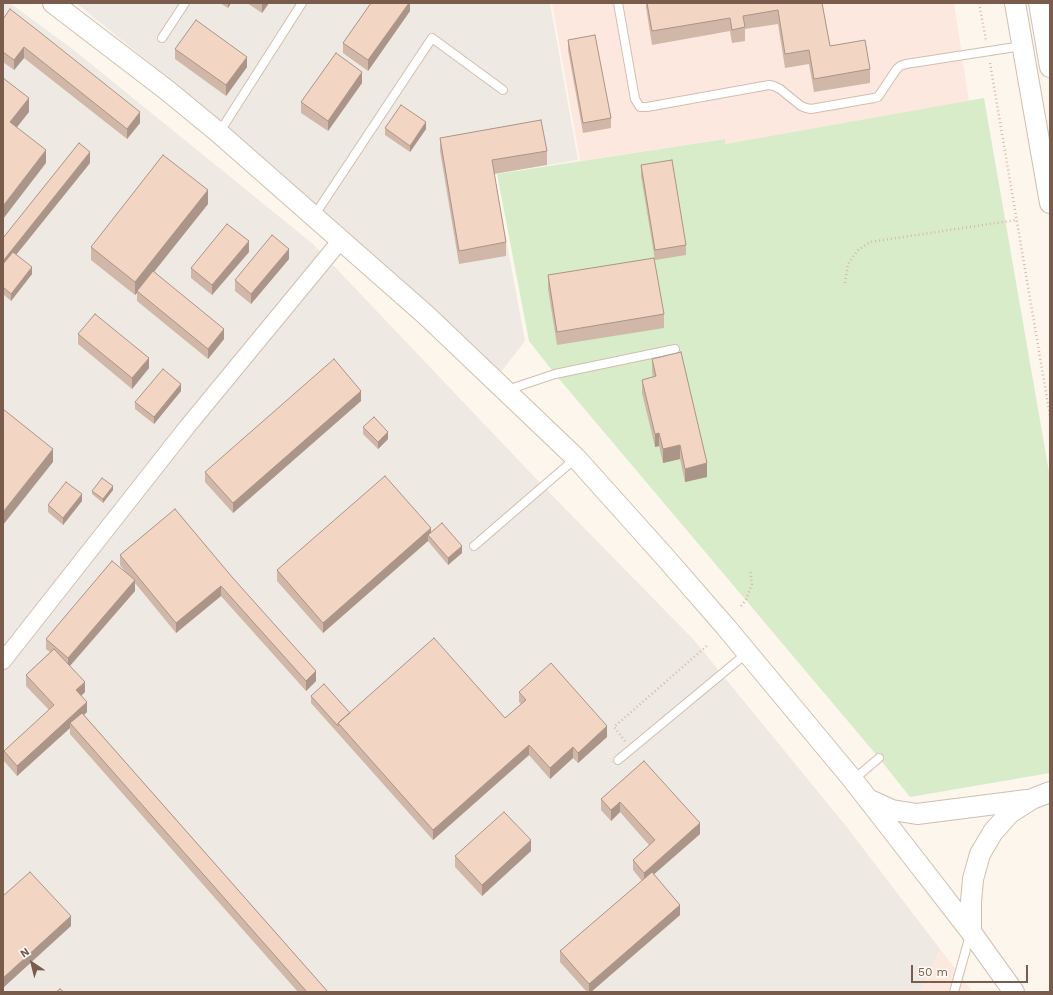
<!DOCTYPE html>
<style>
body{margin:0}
#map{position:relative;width:1053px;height:995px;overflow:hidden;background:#fdf6ec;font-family:"Work Sans",sans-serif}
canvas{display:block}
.frame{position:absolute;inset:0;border:4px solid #7a5c4d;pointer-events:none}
.north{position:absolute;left:12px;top:943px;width:40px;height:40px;-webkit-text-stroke:3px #fffaf3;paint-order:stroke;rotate:325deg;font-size:11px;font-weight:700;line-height:16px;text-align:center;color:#7a5c4d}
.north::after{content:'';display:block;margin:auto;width:14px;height:18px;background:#7a5c4d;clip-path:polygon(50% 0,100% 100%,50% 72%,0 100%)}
.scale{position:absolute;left:911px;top:965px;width:117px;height:18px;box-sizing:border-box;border:2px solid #7a5c4d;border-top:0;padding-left:5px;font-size:12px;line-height:14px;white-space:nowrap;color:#7a5c4d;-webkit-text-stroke:3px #fffaf3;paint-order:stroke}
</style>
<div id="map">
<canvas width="1053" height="995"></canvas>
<div class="frame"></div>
<div class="north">N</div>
<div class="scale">50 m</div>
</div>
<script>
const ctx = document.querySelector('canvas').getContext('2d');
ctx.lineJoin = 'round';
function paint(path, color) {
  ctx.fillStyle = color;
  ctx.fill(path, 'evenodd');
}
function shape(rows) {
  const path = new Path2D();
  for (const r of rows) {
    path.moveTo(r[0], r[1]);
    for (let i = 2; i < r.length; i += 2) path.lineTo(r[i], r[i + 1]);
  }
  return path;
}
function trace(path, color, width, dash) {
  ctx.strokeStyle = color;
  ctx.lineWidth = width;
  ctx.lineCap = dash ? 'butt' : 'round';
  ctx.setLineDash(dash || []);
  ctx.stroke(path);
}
paint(shape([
 [552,3,954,3,969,101,725,144,724,139,580,161],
 [940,949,973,992,920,992]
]), '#fde8e0');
paint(shape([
 [3,3,10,3,75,51,313,244,543,486,693,639,846,826,940,949,920,992,3,992],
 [76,3,550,3,578,160,494,174,525,341,501,372,199,103]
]), '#efe9e4');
paint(shape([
 [984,98,1050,478,1050,773,910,797,879,758,555,374,529,341,497,174,725,139,725,144]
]), '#d8ecc9');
const service = shape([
 [618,3,635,99,640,107,647,107,769,85,774,86,780,89,801,106,806,108,811,109,874,98,878,97,896,70,900,66,906,64,1022,46],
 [162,38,185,3],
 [219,133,302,3],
 [314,216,432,38,503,90],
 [507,390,555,374,675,349],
 [474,546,576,458],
 [618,760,747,653],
 [853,780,879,758],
 [954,992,970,935]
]);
const minor = shape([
 [3,661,187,427,341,240]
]);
const tertiary = shape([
 [53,3,168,91,219,133,427,316,576,458,664,556,725,626,853,780,923,870,971,932,1014,992],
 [1015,3,1050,203],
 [1039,3,1050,67],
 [870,800,892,810,917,814,1027,800],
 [971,932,971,902,973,879,980,854,993,832,1010,813,1032,799,1050,792]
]);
trace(service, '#d1beb0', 10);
trace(minor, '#d1beb0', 18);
trace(tertiary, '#d1beb0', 22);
trace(shape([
 [979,3,986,40],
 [990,63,1050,416],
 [845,283,848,264,857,251,870,242,1016,220],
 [741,606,746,600,752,584,750,570],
 [625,741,614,727,709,644]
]), '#d9b8a5', 2.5, [1, 3]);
trace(service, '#fff', 8);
trace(minor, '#fff', 16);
trace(tertiary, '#fff', 20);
paint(shape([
 [220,3,231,3,228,8],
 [247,3,269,3,262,13],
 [410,3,410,11,368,71,343,53,343,43],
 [646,3,822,3,830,46,870,69,870,83,814,92,809,64,785,68,778,24,745,29,745,41,732,43,730,31,652,45,646,7],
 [3,19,140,123,127,139,24,58,14,70,3,62],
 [568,40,611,118,611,128,583,133,568,50],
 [175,49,247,67,226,96,175,59],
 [362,83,328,131,301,113,301,102],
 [385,128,426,129,410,152,385,135],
 [440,138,547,151,547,165,494,174,506,242,506,256,459,264,440,151],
 [90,163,16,255,32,274,11,301,3,294,3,238],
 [641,165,686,245,686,255,655,260,641,176],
 [208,204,154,271,224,339,208,359,137,301,137,293,135,295,91,260,91,247],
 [249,252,212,295,191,278,191,268],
 [289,259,251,304,235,291,235,280],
 [548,275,664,314,664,328,557,345,548,289],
 [78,334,149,368,132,389,78,344],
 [652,359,707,477,685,482,680,459,663,463,659,446,655,447,642,393,642,380,653,377,652,372],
 [181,391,154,424,135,409,135,402],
 [361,401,233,513,205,482,205,472],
 [363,427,388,439,378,449,363,434],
 [113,490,103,503,92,494,92,491],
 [82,501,63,525,48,512,48,505],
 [175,509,316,681,306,691,221,596,176,633,135,583,135,591,70,666,85,692,81,696,87,712,84,715,328,992,298,992,70,734,70,728,17,776,4,761,4,751,49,710,26,686,26,675,50,652,46,649,46,639,126,573,120,565,120,555],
 [431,532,462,553,448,565,428,541,323,633,277,581,277,570],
 [519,692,607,737,578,763,573,758,550,779,529,755,433,840,311,703,311,696,350,713,505,718,521,704,519,702],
 [644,761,700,834,654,874,680,915,591,992,587,992,560,962,560,951,642,881,633,870,633,860,649,845,620,812,611,821,601,810,601,799],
 [531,851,482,896,455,867,455,856]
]), '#d1b7a8');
paint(shape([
 [228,3,231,3,228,8],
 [262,3,269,3,262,13],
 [409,3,410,3,410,11,368,71,368,60],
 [24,47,24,58,14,70,14,60],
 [247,57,247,67,226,96,226,85],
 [362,72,362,83,328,131,328,121],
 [29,98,29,112,10,136,10,122],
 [140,112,140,123,127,139,127,129],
 [426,122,426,129,410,152,410,146],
 [46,150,46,163,3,219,3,206],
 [90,152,90,163,3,271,3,261],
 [208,190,208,204,138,292,137,291,137,293,135,295,135,282],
 [249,241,249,252,212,295,212,285],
 [289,249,289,259,251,304,251,294],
 [32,267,32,274,11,301,11,294],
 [224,329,224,339,208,359,208,349],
 [149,358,149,368,132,389,132,378],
 [181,384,181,391,154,424,154,417],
 [361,391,361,401,233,513,233,503],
 [388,432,388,439,378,449,378,442],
 [659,433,659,446,655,447,655,434],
 [680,445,680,459,663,463,663,449],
 [53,449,53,462,3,525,3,512],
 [707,463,707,477,685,482,685,469],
 [113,486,113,490,103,503,103,499],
 [82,494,82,501,63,525,63,518],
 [431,528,431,538,428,535,428,541,323,633,323,623],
 [462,546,462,553,448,565,448,558],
 [135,580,135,591,68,668,68,658],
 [221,586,221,596,176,633,176,623],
 [316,671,316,681,306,691,306,681],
 [85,682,85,692,76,701,76,690],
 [87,702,87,712,72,726,70,723,70,728,17,776,17,766],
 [607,726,607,737,578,763,578,753],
 [529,745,529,755,433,840,433,830],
 [573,747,573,758,550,779,550,768],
 [620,802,620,812,611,821,611,810],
 [700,823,700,834,644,883,644,873],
 [531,840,531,851,482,896,482,885],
 [680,905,680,915,591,992,589,992,589,984],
 [71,916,71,926,3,988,3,978]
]), '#aa9588');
const building = shape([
 [371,3,409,3,368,60,343,43,371,3],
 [647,3,822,3,830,46,865,40,870,69,814,79,809,50,785,54,778,10,743,16,745,27,732,30,730,18,652,31,647,3],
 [10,9,37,30,140,112,127,129,24,47,14,60,3,52,3,19,10,9],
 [196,20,247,57,226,85,175,49,196,20],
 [595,35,611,118,583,123,568,40,595,35],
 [336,53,362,72,328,121,301,102,336,53],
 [3,78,29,98,10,122,46,150,3,206,3,78],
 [401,105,426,122,410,146,385,128,401,105],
 [541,120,547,151,492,160,506,242,459,251,440,138,541,120],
 [79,143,90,152,3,261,3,238,79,143],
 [163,155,208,190,135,282,91,247,163,155],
 [672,160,686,245,655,250,641,165,672,160],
 [227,224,249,241,212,285,191,268,227,224],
 [272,235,289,249,251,294,235,280,272,235],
 [13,252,32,267,11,294,3,287,3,264,13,252],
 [654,258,664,314,557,332,548,275,654,258],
 [153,271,224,329,208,349,137,291,153,271],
 [95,314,149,358,132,378,78,334,95,314],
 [681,352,707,463,685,469,680,445,663,449,659,433,655,434,642,380,656,376,652,359,681,352],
 [334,359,361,391,233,503,205,472,334,359],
 [163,369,181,384,154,417,135,402,163,369],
 [3,409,53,449,3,512,3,409],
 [374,417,388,432,378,442,363,427,374,417],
 [385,476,431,528,323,623,277,570,385,476],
 [102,478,113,486,103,499,92,491,102,478],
 [66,482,82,494,63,518,48,505,66,482],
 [175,509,232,577,316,671,306,681,221,586,176,623,120,555,175,509],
 [442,523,462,546,448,558,428,535,442,523],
 [112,561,135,580,68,658,46,639,112,561],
 [434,638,505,718,526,700,519,692,551,663,607,726,578,753,573,747,550,768,529,745,433,830,338,723,434,638],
 [54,649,85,682,76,690,87,702,17,766,4,751,54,705,26,675,54,649],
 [324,684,350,713,338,723,338,726,311,696,324,684],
 [82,713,328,992,307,992,70,723,82,713],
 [644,761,700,823,644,873,633,860,655,840,620,802,611,810,601,799,644,761],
 [504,812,531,840,482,885,455,856,504,812],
 [30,872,71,916,3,978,3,896,30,872],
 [652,872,680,905,589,984,560,951,652,872],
 [60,989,64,992,56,992,60,989]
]);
paint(building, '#f3d5c3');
trace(building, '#aa9588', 1);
</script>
